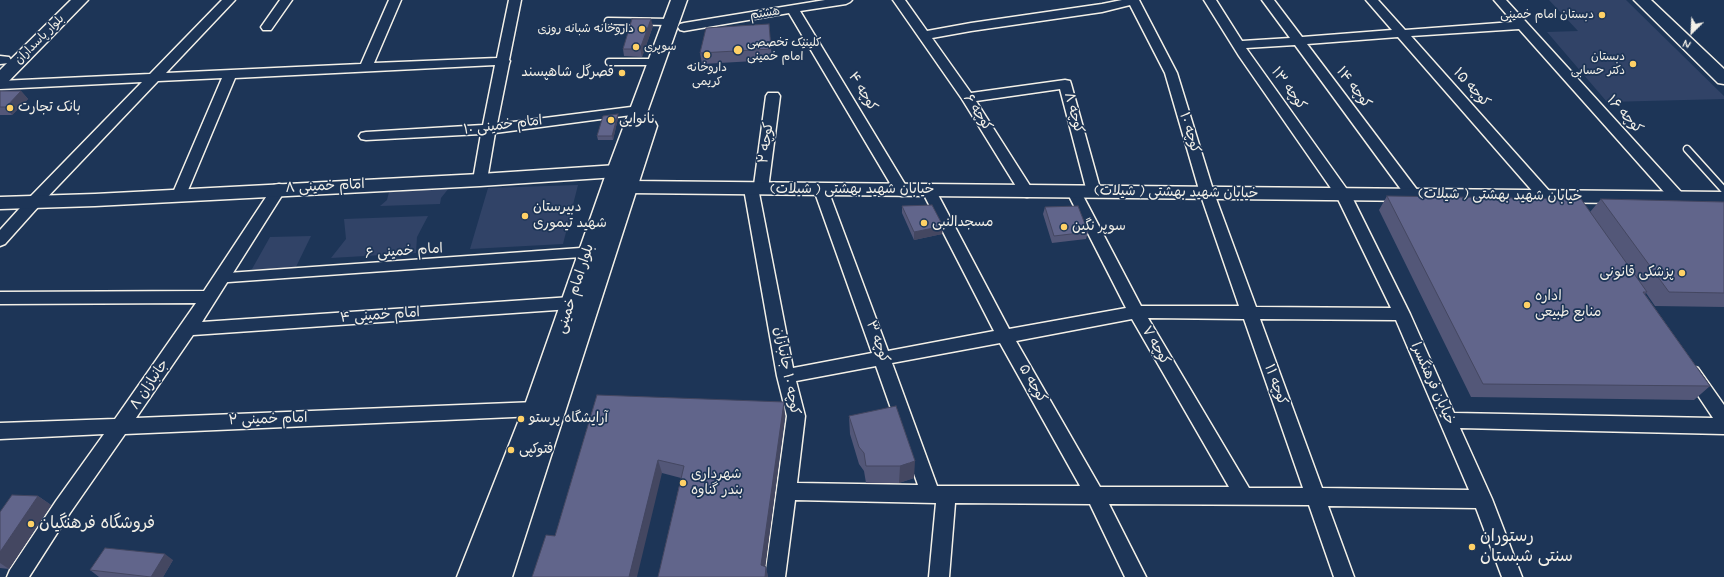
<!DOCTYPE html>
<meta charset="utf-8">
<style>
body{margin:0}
#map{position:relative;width:1724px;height:577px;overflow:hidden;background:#1d3557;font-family:Mynerve,sans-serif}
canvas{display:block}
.north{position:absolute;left:1672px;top:12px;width:40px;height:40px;-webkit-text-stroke:3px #1d3557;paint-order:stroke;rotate:204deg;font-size:11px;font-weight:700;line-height:16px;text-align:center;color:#f4f1e8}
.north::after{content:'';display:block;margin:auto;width:14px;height:18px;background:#f4f1e8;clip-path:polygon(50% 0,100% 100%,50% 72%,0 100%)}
</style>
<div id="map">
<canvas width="1724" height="577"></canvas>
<div class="north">N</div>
</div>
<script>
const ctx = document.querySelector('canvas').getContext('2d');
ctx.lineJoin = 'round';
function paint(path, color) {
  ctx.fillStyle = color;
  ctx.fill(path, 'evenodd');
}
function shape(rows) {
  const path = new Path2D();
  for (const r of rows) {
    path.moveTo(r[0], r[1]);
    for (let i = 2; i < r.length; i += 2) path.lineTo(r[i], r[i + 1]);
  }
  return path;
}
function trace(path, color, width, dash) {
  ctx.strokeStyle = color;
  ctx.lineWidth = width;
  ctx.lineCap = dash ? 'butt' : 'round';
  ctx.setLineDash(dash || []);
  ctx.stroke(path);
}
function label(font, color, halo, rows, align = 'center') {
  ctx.font = font + ' Mynerve,"Playpen Sans Arabic",sans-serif';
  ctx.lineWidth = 3.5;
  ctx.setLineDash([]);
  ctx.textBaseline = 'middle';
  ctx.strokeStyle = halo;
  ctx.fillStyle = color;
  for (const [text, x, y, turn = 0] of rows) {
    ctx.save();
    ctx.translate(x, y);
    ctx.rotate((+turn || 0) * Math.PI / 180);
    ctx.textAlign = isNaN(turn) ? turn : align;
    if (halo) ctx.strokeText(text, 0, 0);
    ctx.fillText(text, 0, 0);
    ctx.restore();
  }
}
paint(shape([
 [1549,0,1626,0,1724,96,1724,99,1607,102,1547,32,1578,31],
 [578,185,563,244,470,249,488,188],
 [449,188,441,198,440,204,380,206,387,200,389,192],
 [428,216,417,237,416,253,331,258,346,239,344,219],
 [311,236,295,269,252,269,270,237]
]), '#314367');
const serviceFar1 = shape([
 [608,21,672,22],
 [609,62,656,62],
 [1687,149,1724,190]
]);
const service = shape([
 [221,278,588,252]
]);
const minor = shape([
 [222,0,235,0,166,73,361,64,389,0,401,0,374,63,497,58,509,0,521,0,509,60,510,61,509,64,497,124,639,106,644,107,646,110,644,113,639,114,495,133,487,180,485,183,480,185,475,183,473,180,481,134,366,140,361,139,359,136,361,133,366,132,483,125,495,65,235,78,186,195,184,199,179,200,174,199,172,195,222,78,158,81,39,206,5,244,0,246,0,230,29,198,142,82,0,89,0,81,150,74,222,0],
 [280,0,292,0,271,30,263,30,261,27,280,0],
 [825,0,852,0,850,2,846,4,800,11,909,191,907,195,902,196,897,195,789,13,684,31,680,30,678,27,680,24,684,23,825,0],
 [893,0,905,0,927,31,971,23,1102,4,1122,0,1139,0,1177,73,1214,193,1256,307,1391,308,1337,197,1239,56,1204,0,1216,0,1242,41,1290,38,1262,0,1274,0,1302,37,1392,30,1366,0,1378,0,1405,30,1513,22,1494,0,1506,0,1682,193,1684,197,1682,201,1677,202,1672,201,1519,29,1411,36,1551,193,1553,197,1551,201,1546,202,1541,201,1398,37,1307,44,1418,191,1420,195,1418,199,1413,200,1408,199,1295,45,1246,48,1351,195,1410,314,1454,413,1713,418,1683,373,1686,368,1692,366,1698,368,1724,405,1724,434,1460,428,1492,499,1522,577,1502,577,1476,508,1328,506,1354,577,1334,577,1309,505,1109,504,1146,577,1125,577,1090,504,955,503,949,577,929,577,936,503,795,500,785,577,765,577,787,416,777,376,744,189,746,185,754,185,766,96,768,93,778,93,780,96,768,189,766,193,759,193,793,368,872,353,814,190,816,186,821,185,826,186,828,190,888,351,994,331,922,191,924,187,929,186,934,187,936,191,1009,329,1126,308,1067,192,1069,188,1074,187,1079,188,1081,192,1141,306,1239,306,1200,193,1165,73,1130,5,1102,12,971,31,932,38,971,93,1065,80,1070,81,1071,84,1101,192,1099,196,1094,197,1089,196,1087,192,1060,89,976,101,1034,192,1032,196,1027,197,1022,196,962,99,893,0],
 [1148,318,1244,319,1303,488,1249,488,1148,318],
 [1132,319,1229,487,1100,487,1016,341,1132,319],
 [1260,319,1396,320,1469,490,1322,488,1260,319],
 [1000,343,1080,486,937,486,892,363,1000,343],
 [876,366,918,485,797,483,805,416,796,381,876,366],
 [0,56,9,57,11,60,9,63,0,64,0,56],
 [279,184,284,185,286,189,202,322,571,297,577,299,579,303,577,307,571,309,193,335,136,418,536,402,542,404,545,409,542,414,536,416,125,434,70,513,29,577,7,577,10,570,56,501,104,434,0,439,0,423,115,419,196,303,0,304,0,292,204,291,274,185,279,184]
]);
const tertiary = shape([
 [617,165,623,167,626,171,623,175,617,177,480,186,95,206,0,209,0,197,95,194,480,174,617,165],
 [629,181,1724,192,1724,204,629,193,623,191,620,187,623,183,629,181]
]);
const secondary = shape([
 [71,0,88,0,6,84,0,85,0,70,71,0],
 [671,0,687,0,644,121,648,120,655,122,657,126,512,577,457,577,526,402,607,171,671,0],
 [1634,0,1651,0,1724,69,1724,84,1718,83,1634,0]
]);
trace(serviceFar1, '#f4f1e8', 9);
trace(service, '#f4f1e8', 12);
trace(minor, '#f4f1e8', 3);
trace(tertiary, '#f4f1e8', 3);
trace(secondary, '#f4f1e8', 3);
trace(serviceFar1, '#1d3557', 6);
trace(service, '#1d3557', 9);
paint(minor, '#1d3557');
paint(tertiary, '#1d3557');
paint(secondary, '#1d3557');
paint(shape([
 [769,24,772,60,702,64,700,53],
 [653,26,642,57,624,56,623,49],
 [0,91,21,91,28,99,12,115,0,115],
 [618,114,618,118,613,140,598,140,597,136],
 [1387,196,1590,212,1601,199,1724,202,1724,307,1655,306,1646,293,1645,294,1710,386,1694,400,1471,397,1379,210],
 [902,206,943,226,942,234,914,240,902,213],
 [1045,207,1088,232,1086,239,1052,243,1043,214],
 [597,395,785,416,765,566,766,567,768,577,658,577,681,478,662,473,555,536],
 [849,416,914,478,899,483,866,483,864,471,859,464,850,434],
 [38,496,51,505,9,569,0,568,0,512],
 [173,560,163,577,99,577,90,570]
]), '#535778');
paint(shape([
 [651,19,653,26,642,57,640,49],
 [21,91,28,99,12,115,6,107],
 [618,114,618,118,613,140,612,136],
 [943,226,942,234,914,240,914,232],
 [784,402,785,416,764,577,761,565],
 [658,460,662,473,637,577,629,577],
 [915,461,914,478,899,483,900,466],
 [38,496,51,505,9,569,0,563,0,552],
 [165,554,173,560,163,577,151,577],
 [766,567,768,577,765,577]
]), '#444761');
const building = shape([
 [632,19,651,19,640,49,623,49,632,19],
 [769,24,771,49,700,53,706,28,769,24],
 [0,91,21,91,6,107,0,107,0,91],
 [618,114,612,136,597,136,603,116,618,114],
 [1387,196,1581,199,1647,292,1643,292,1710,386,1483,384,1387,196],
 [1601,199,1724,202,1724,293,1669,292,1601,199],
 [932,205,943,226,914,232,902,206,932,205],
 [1078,206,1088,232,1054,236,1045,207,1078,206],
 [597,395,784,402,761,565,766,567,765,577,658,577,684,466,658,460,629,577,532,577,546,535,555,536,597,395],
 [896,406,915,461,900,466,866,466,864,453,859,447,849,416,896,406],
 [12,495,38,496,0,552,0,512,12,495],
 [105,548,165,554,151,577,90,570,105,548]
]);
paint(building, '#61658b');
trace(building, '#444761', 1);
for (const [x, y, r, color] of [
 [1602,15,4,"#ffd166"],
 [642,29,4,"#ffd166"],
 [636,47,4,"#ffd166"],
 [738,50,5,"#ffd166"],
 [707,55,4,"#ffd166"],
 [1633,64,4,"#ffd166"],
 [622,73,4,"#ffd166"],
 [10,108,4,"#ffd166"],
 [611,120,4,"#ffd166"],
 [525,216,4,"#ffd166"],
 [924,223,4,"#ffd166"],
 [1064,227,4,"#ffd166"],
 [1682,273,4,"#ffd166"],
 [1527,305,4,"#ffd166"],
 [521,419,4,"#ffd166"],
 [511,450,4,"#ffd166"],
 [683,483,4,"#ffd166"],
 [31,524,4,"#ffd166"],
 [1472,547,4,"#ffd166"]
]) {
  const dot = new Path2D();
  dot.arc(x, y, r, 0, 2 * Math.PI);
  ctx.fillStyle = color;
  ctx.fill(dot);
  trace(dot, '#1d3557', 1.5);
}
label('12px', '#f4f1e8', '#1d3557', [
 ["هشتم",765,14,-9],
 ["بلوار پاسداران",40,40,-45]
]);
label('12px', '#f4f1e8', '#1d3557', [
 ["دبستان امام خمینی",1594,15],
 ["داروخانه شبانه روزی",634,29],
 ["کلینیک تخصصی",747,43,"left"],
 ["امام خمینی",747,57,"left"],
 ["سوپری",644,47,"left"],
 ["دبستان",1625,57],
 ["دکتر حسابی",1625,71],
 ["داروخانه",707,68,"center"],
 ["کریمی",707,82,"center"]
], 'right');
label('14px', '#f4f1e8', '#1d3557', [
 ["قصرگل شاهپسند",614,73,"right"],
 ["بانک تجارت",18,108],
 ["نانوایی",619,120],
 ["دبیرستان",533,208],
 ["شهید تیموری",533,224],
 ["مسجدالنبی",932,223],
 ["سوپر نگین",1072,227],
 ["پزشکی قانونی",1674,273,"right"],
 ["اداره",1535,297],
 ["منابع طبیعی",1535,313],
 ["آرایشگاه پرستو",529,419],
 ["فتوکپی",519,450],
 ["شهرداری",691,475],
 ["بندر گناوه",691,491]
], 'left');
label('14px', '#f4f1e8', '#1d3557', [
 ["کوچه ۱۴",1353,88,53],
 ["کوچه ۱۵",1471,88,48],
 ["کوچه ۱۳",1288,89,54],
 ["کوچه ۴",862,92,59],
 ["کوچه ۶",977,113,57],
 ["کوچه ۸",1073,113,75],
 ["کوچه ۱۶",1624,115,48],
 ["امام خمینی ۱۰",503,126,-7],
 ["کوچه ۱۰",1189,133,73],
 ["کوچه ۲",767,143,-82],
 ["امام خمینی ۸",325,187,-3],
 ["خیابان شهید بهشتی ( شیلات)",852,190],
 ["خیابان شهید بهشتی ( شیلات)",1176,193,1],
 ["خیابان شهید بهشتی ( شیلات)",1500,196,1],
 ["امام خمینی ۶",404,252,-4],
 ["بلوار امام خمینی",576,289,-72],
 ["امام خمینی ۴",380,316,-4],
 ["کوچه ۳",877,342,70],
 ["کوچه ۷",1155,346,60],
 ["کوچه ۱۰ جانبازان",786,371,79],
 ["کوچه ۵",1032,384,60],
 ["خیابان فرهنگسرا",1432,384,66],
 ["جانبازان ۸",150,385,-56],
 ["کوچه ۱۱",1275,385,70],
 ["امام خمینی ۲",268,420,-2]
]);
label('17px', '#f4f1e8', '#1d3557', [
 ["فروشگاه فرهنگیان",39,524],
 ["رستوران",1480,537],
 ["سنتی شبستان",1480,557]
], 'left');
</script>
